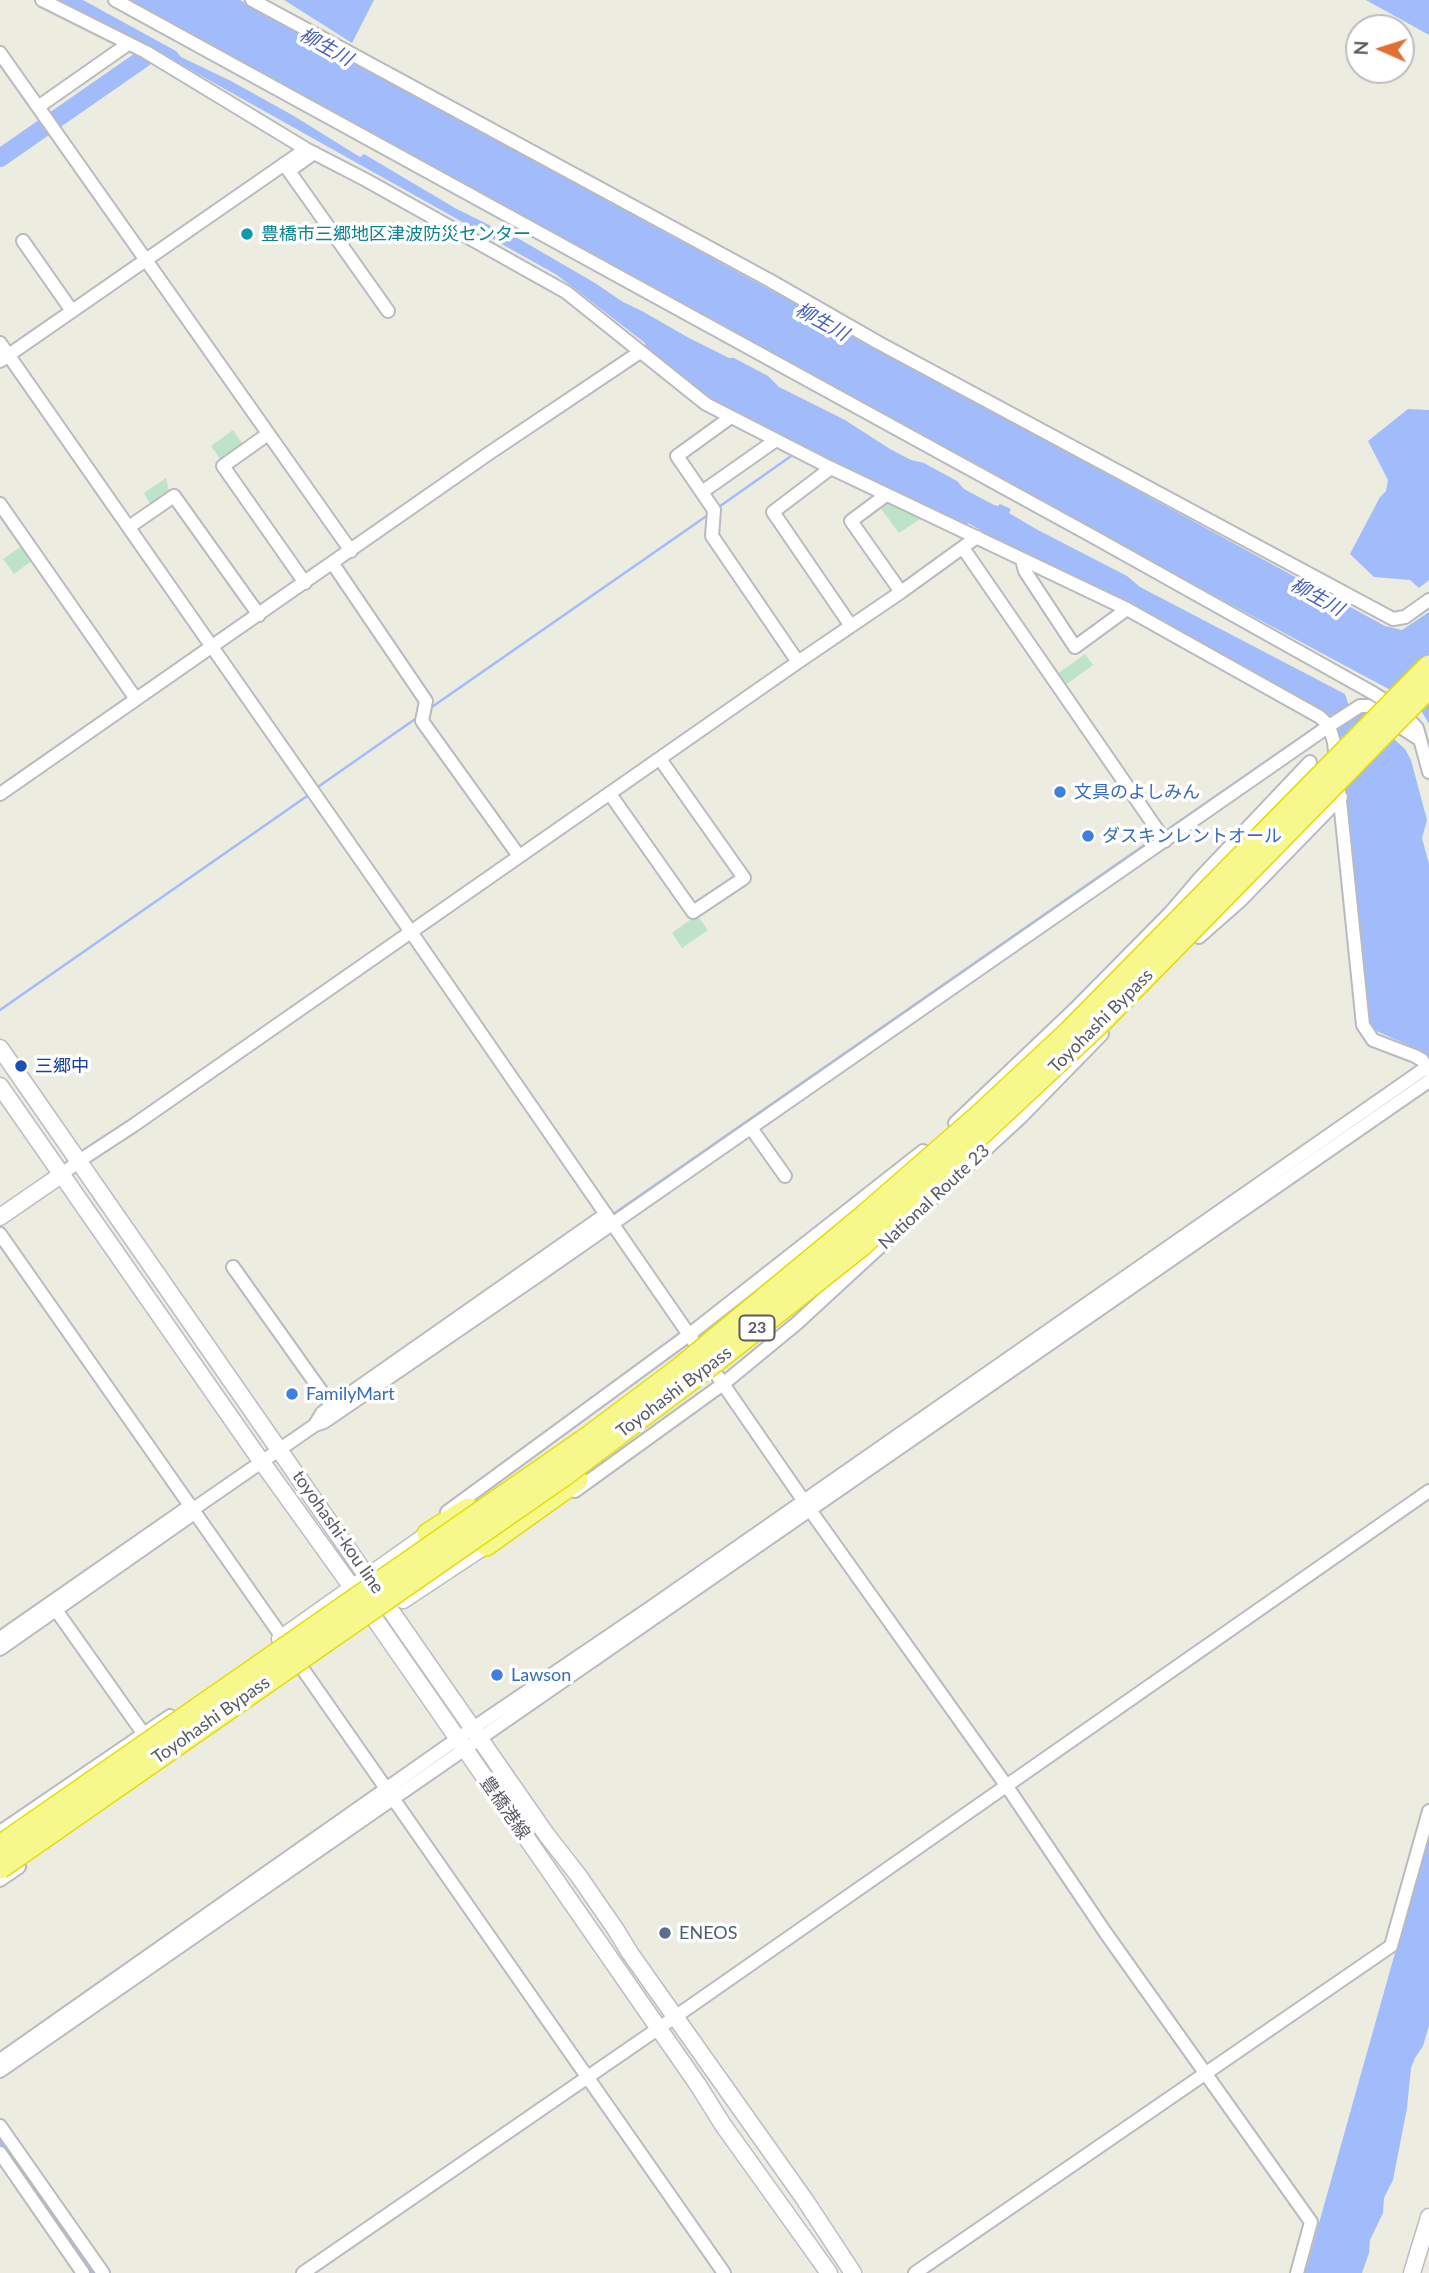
<!DOCTYPE html>
<meta charset="utf-8">
<style>
body{margin:0}
#map{position:relative;width:1429px;height:2273px;overflow:hidden;background:#ecece1;font-family:Lato,sans-serif}
canvas{display:block}
.north{position:absolute;left:1345px;top:14px;width:70px;height:70px;box-sizing:border-box;background:#fff;border:2px solid #bdbdc0;border-radius:50%;rotate:273deg;font-size:19px;font-weight:700;line-height:28px;text-align:center;color:#5a5b62}
.north::after{content:'';display:block;margin:auto;width:24px;height:32px;background:#e26f32;clip-path:polygon(50% 0,100% 100%,50% 72%,0 100%)}
</style>
<div id="map">
<canvas width="1429" height="2273"></canvas>
<div class="north">N</div>
</div>
<script>
const ctx = document.querySelector('canvas').getContext('2d');
ctx.lineJoin = 'round';
function paint(path, color) {
  ctx.fillStyle = color;
  ctx.fill(path, 'evenodd');
}
function shape(rows) {
  const path = new Path2D();
  for (const r of rows) {
    path.moveTo(r[0], r[1]);
    for (let i = 2; i < r.length; i += 2) path.lineTo(r[i], r[i + 1]);
  }
  return path;
}
function trace(path, color, width, dash) {
  ctx.strokeStyle = color;
  ctx.lineWidth = width;
  ctx.lineCap = dash ? 'butt' : 'round';
  ctx.setLineDash(dash || []);
  ctx.stroke(path);
}
function label(font, color, halo, rows, align = 'center') {
  ctx.font = font + ' Lato,"Noto Sans JP",sans-serif';
  ctx.lineWidth = 7;
  ctx.setLineDash([]);
  ctx.textBaseline = 'middle';
  ctx.strokeStyle = halo;
  ctx.fillStyle = color;
  for (const [text, x, y, turn = 0] of rows) {
    ctx.save();
    ctx.translate(x, y);
    ctx.rotate((+turn || 0) * Math.PI / 180);
    ctx.textAlign = isNaN(turn) ? turn : align;
    if (halo) ctx.strokeText(text, 0, 0);
    ctx.fillText(text, 0, 0);
    ctx.restore();
  }
}
paint(shape([
 [233,430,244,446,224,460,220,459,211,446],
 [166,478,170,494,151,506,144,493],
 [885,501,923,517,899,533,879,506],
 [23,545,33,560,14,574,3,559],
 [1085,654,1093,665,1064,686,1056,675],
 [697,915,708,930,682,948,672,933]
]), '#bee3c9');
paint(shape([
 [56,0,83,0,176,51,181,57,231,81,294,116,360,157,364,154,455,208,507,234,509,233,595,283,623,302,642,311,689,338,729,358,734,358,768,376,779,387,845,420,890,449,911,460,924,463,957,481,964,489,994,505,998,506,1000,504,1011,509,1009,513,1036,529,1127,576,1140,587,1345,694,1349,706,1365,713,1405,749,1411,760,1427,820,1422,838,1429,864,1429,1060,1424,1052,1374,1030,1369,1023,1339,734,1326,713,1130,603,978,532,982,531,968,523,966,526,834,463,715,401,648,352,645,343,557,275,148,46],
 [129,0,240,0,1385,626,1402,630,1429,612,1429,724,1422,712,1409,700,1163,568],
 [284,0,374,0,352,43],
 [1366,0,1429,0,1429,35],
 [1408,409,1429,410,1429,580,1419,588,1410,580,1374,577,1350,554,1380,497,1386,491,1388,480,1368,441],
 [1429,1832,1429,2025,1423,2046,1415,2058,1411,2068,1407,2108,1393,2180,1384,2198,1383,2213,1370,2240,1369,2253,1362,2273,1305,2273]
]), '#a2bcfb');
trace(shape([
 [716,509,794,454],
 [429,709,708,515],
 [315,789,418,717],
 [1164,832,1320,724],
 [0,1010,310,794],
 [612,1215,1156,837]
]), '#a2bcfb', 2.5);
trace(shape([
 [0,158,144,58],
 [0,2142,92,2273]
]), '#a2bcfb', 18);
const street = shape([
 [42,0,146,52,306,149,366,180,566,292,706,404,831,468,1127,609,1320,717,1329,726,1334,742,1363,1025,1373,1040,1415,1056,1422,1060,1429,1071],
 [115,0,1094,537,1373,693,1401,711,1417,728,1429,772],
 [252,0,769,280,879,343,1393,619,1405,617,1429,600],
 [0,53,351,551],
 [38,107,128,44],
 [284,164,388,311],
 [289,171,314,153],
 [23,241,72,311],
 [0,343,411,932,810,1510,1006,1785,1105,1932,1311,2222,1297,2273],
 [0,361,306,149],
 [731,417,677,456,714,510,712,536,798,662],
 [268,434,223,466,305,583],
 [831,468,773,512,851,626],
 [702,492,776,440],
 [886,495,851,521,901,592],
 [0,504,136,699],
 [129,527,174,496,259,615],
 [963,548,1165,841],
 [1022,560,1025,571,1075,647,1127,609],
 [333,564,426,701,422,721,519,856],
 [0,794,488,454,640,352],
 [610,794,693,912,744,878,660,759],
 [1199,937,1240,901,1341,797],
 [955,1123,1077,1007,1170,913,1200,878,1310,762],
 [751,1128,785,1176],
 [61,1175,79,1161,134,1125,798,662,901,592,977,537],
 [0,1234,282,1637],
 [233,1267,336,1412],
 [315,1425,322,1413,606,1214],
 [575,1491,723,1384,796,1324,1022,1116,1102,1034],
 [447,1512,690,1334,923,1151],
 [56,1610,143,1733],
 [0,1638,184,1510,192,1510],
 [0,1649,190,1516,192,1510,315,1425,324,1422,533,1279,1329,726,1360,706,1368,706,1419,739],
 [302,1668,724,2273],
 [0,1832,170,1716],
 [0,1880,19,1867],
 [0,2060,457,1739,650,1608,1427,1067],
 [0,2071,1429,1081],
 [0,2126,103,2273],
 [0,2153,83,2273],
 [303,2273,675,2017,1429,1491],
 [915,2273,1391,1946,1429,1811]
]);
const secondary = shape([
 [0,1048,546,1834,578,1875,616,1930,630,1953,805,2200,853,2273],
 [0,1086,254,1451,374,1618,698,2085,723,2125,829,2273],
 [0,1217,61,1175],
 [403,1600,486,1545],
 [280,1639,428,1534],
 [1412,2273,1429,2217]
]);
const highway = shape([
 [428,1534,468,1509],
 [486,1545,577,1480]
]);
trace(street, '#b9bac0', 16);
trace(secondary, '#bcbdc5', 19);
trace(highway, '#e5dc09', 24);
trace(street, '#fff', 12);
trace(secondary, '#fff', 16);
trace(highway, '#f7f88c', 21);
const highwayBridge = shape([
 [0,1846,590,1436,678,1370,864,1216,981,1114,1069,1032,1429,666],
 [0,1868,563,1476,717,1360,862,1245,1102,1021,1429,687]
]);
trace(highwayBridge, '#e5dc09', 24, []);
trace(highwayBridge, '#f7f88c', 21);
for (const [x, y, r, color] of [
 [247,234,7,"#0f9aa8"],
 [1060,792,7,"#3f7fe0"],
 [1088,836,7,"#3f7fe0"],
 [21,1066,7,"#1a4fb4"],
 [292,1394,7,"#3f7fe0"],
 [497,1675,7,"#3f7fe0"],
 [665,1933,7,"#5c6f8a"]
]) {
  const dot = new Path2D();
  dot.arc(x, y, r, 0, 2 * Math.PI);
  ctx.fillStyle = color;
  ctx.fill(dot);
  trace(dot, '#fff', 2.5);
}
for (const [x, y, w] of [
 [757,1328,35]
]) {
  const box = new Path2D();
  box.roundRect(x - w / 2, y - 12.5, w, 25, 5);
  ctx.fillStyle = '#fff';
  ctx.fill(box);
  trace(box, '#5a5b62', 2);
}
label('bold 16px', '#5a5b62', null, [
 ["23",757,1328]
]);
label('18px', '#0d838f', '#fff', [
 ["豊橋市三郷地区津波防災センター",261,234]
], 'left');
label('18px', '#366cbe', '#fff', [
 ["文具のよしみん",1074,792],
 ["ダスキンレントオール",1102,836],
 ["FamilyMart",306,1394],
 ["Lawson",511,1675]
], 'left');
label('18px', '#5a5b62', '#fff', [
 ["Toyohashi Bypass",1101,1021,-45],
 ["National Route 23",934,1197,-43],
 ["Toyohashi Bypass",674,1392,-37],
 ["toyohashi-kou line",338,1532,55],
 ["Toyohashi Bypass",211,1720,-35],
 ["豊橋港線",505,1808,55]
]);
label('18px', '#164399', '#fff', [
 ["三郷中",35,1066]
], 'left');
label('18px', '#4e5e75', '#fff', [
 ["ENEOS",679,1933]
], 'left');
label('italic 19px', '#4660bd', '#fff', [
 ["柳生川",326,47,29],
 ["柳生川",822,322,29],
 ["柳生川",1317,597,29]
]);
</script>
